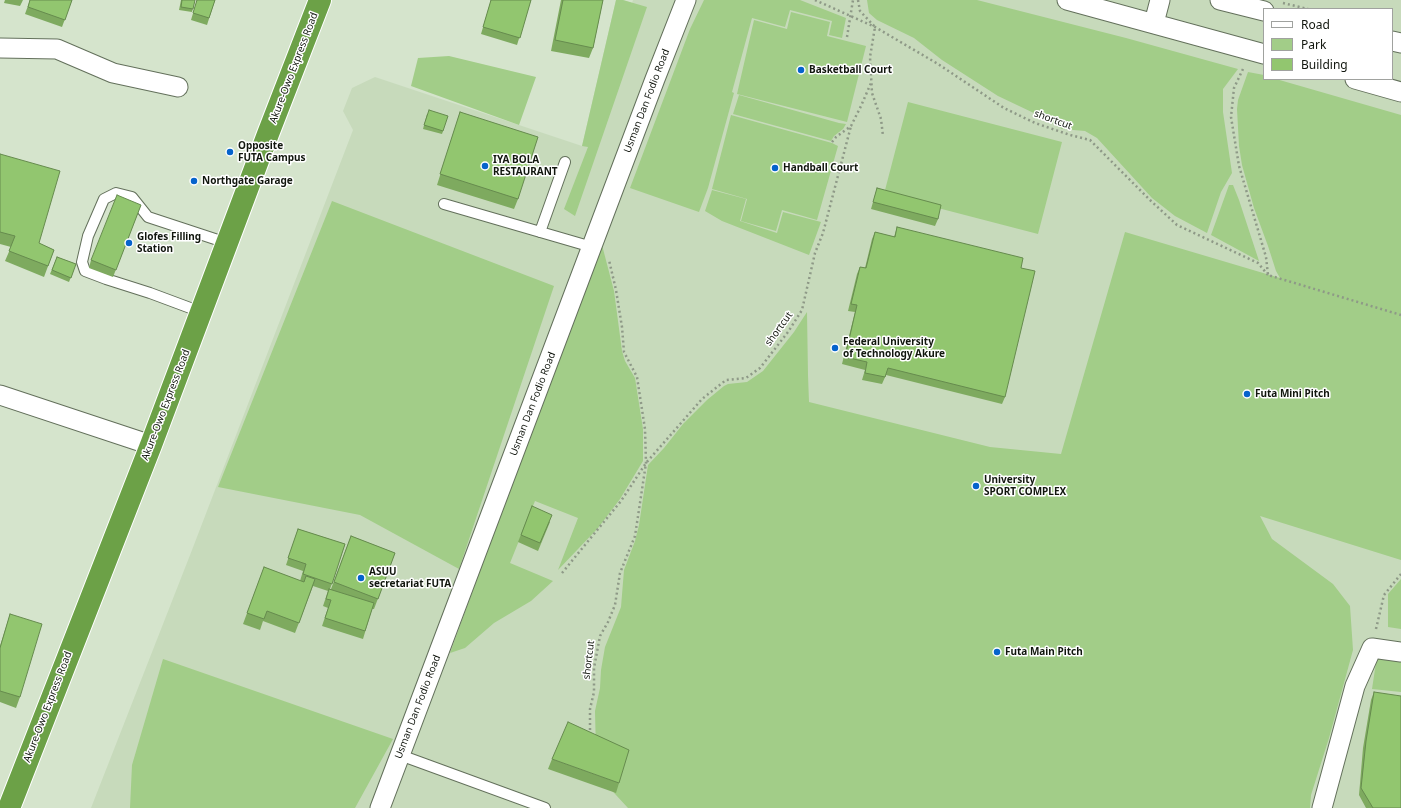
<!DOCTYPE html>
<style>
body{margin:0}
#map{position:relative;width:1401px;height:808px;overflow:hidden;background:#d5e4cc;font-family:"Noto Sans",sans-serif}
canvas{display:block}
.legend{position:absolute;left:1263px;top:8px;width:130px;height:72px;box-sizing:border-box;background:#fff;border:1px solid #a0a29f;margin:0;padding:5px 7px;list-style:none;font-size:12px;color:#11160e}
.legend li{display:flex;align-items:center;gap:8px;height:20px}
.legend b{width:20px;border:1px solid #a0a29f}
</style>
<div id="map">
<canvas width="1401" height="808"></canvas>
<ul class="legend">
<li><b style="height:5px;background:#fff"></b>Road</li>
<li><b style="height:11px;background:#a2cd88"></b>Park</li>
<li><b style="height:11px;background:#92c66f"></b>Building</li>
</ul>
</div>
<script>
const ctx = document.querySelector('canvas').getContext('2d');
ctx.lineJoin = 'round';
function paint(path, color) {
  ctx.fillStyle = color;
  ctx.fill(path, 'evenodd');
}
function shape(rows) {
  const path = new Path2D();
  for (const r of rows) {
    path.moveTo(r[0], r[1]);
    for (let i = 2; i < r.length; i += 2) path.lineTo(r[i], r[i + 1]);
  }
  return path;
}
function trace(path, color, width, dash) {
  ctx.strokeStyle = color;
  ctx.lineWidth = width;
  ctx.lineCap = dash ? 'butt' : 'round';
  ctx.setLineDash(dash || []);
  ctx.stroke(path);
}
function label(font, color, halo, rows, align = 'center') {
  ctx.font = font + ' "Noto Sans",sans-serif';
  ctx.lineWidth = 3;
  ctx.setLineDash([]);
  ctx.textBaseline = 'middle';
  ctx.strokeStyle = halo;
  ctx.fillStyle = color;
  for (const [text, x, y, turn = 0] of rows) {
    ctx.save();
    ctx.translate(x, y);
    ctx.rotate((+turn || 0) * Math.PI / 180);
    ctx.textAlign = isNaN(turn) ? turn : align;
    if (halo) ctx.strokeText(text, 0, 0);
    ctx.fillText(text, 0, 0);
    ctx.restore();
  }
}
paint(shape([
 [616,0,623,0,632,3,633,0,1401,0,1401,808,91,808,192,550,353,130,343,111,352,88,375,77,582,146],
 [1264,9,1392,9,1392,79,1264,79]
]), '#c7dabb');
paint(shape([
 [616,0,623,0,647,7,575,216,564,209,588,147,582,146],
 [704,0,800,0,846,18,842,38,829,35,832,21,790,10,785,27,752,18,732,92,734,93,708,188,699,212,630,188,690,29],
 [867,0,977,0,1126,38,1238,69,1223,89,1223,112,1232,173,1221,192,1207,233,1175,216,1152,198,1097,138,1085,131,1062,129,1038,115,998,96,942,60,914,38,877,20,869,13],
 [791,12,830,22,827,36,866,46,847,122,737,94,754,20,787,29],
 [449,56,536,77,519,125,411,86,418,58],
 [1248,72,1264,75,1264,79,1276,79,1401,115,1401,560,1260,516,1272,539,1333,584,1350,606,1353,650,1329,738,1311,795,1310,808,628,808,604,782,596,753,595,711,600,688,601,670,605,647,621,607,624,570,635,541,639,525,648,465,664,448,683,424,707,400,724,386,728,384,747,382,763,371,794,332,807,312,808,375,809,402,990,447,1061,454,1125,232,1280,278,1276,271,1268,246,1254,208,1242,165,1239,146,1237,109,1238,100],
 [739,95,839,123,846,124,843,129,834,136,831,141,733,114],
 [908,102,1062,142,1038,234,884,194],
 [731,115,832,143,838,146,817,220,782,210,776,231,741,221,747,199,712,189],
 [1229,185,1233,185,1239,200,1259,261,1211,235],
 [712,190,746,199,740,221,777,233,783,212,821,222,809,255,722,221,705,211],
 [332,201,554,286,459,569,360,515,218,487],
 [602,245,614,291,622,351,625,361,635,378,643,429,643,461,620,499,598,528,558,570,578,518,535,501,510,563,553,581,531,601,494,623,465,648,450,653,492,538,496,529,512,474],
 [1401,579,1401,629,1388,627,1388,594],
 [1377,656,1401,660,1401,692,1372,689],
 [163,659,393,739,355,808,130,808,132,765]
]), '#a2cd88');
const lane = shape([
 [444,204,592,247],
 [540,232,565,162],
 [201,312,150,293,106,279,85,271,82,262,88,236,104,199,116,193,132,197,148,217,227,243],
 [400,755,545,808]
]);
const street = shape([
 [1067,0,1264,54],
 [1220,0,1264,11],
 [1154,23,1160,0],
 [1392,41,1401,43],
 [0,48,57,49,113,73,178,87],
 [1355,79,1401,92],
 [0,395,151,445],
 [380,808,655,79,686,0],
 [1322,808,1355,686,1372,648,1401,652]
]);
const highway = shape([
 [9,808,151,445,268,134,320,0]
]);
trace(lane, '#63705b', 12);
trace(street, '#63705b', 21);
trace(highway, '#fff', 24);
trace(shape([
 [815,0,875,27,938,64,1004,108,1035,123,1070,135,1090,140,1151,201,1177,225,1258,263,1268,275],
 [858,0,860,11,875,27,870,57,872,93,881,119,883,136],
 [1283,3,1308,9],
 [847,37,853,0],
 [1243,69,1234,88,1231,117,1239,166,1266,257,1268,275,1401,315],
 [832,142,836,137,851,126,861,106,871,83],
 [562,573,621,501,646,463,702,399,726,380,746,378,760,368,788,332,802,310,815,253,823,233,851,126],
 [1376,629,1384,595,1401,574],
 [590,735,590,709,594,692,594,668,600,636,608,622,615,605,620,573,635,536,646,463,645,429,637,377,624,352,622,327,616,290,609,260]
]), '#8e9987', 2.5, [2, 3]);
trace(lane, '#fff', 10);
trace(street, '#fff', 19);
trace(highway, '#6ca147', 22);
paint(shape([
 [5,0,23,0,20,6,4,3],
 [30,0,72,0,62,27,25,14],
 [181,0,195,0,192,12,179,10],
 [197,0,215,0,207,25,191,20],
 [491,0,531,0,517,45,481,34],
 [561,0,603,0,593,48,589,58,551,51],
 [460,112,518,199,514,209,437,185],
 [427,114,443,131,442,134,423,129],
 [0,154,39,243,54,250,44,277,5,261,11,247,0,244],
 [877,188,938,219,935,226,871,209],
 [141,205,113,277,89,268,91,260],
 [897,227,1021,268,1005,397,1002,404,886,375,882,384,862,380,865,370,842,364,855,312,848,311,857,274,860,267,865,268,872,239,875,232,894,237],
 [57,257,76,264,69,282,50,274],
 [532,506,550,522,538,551,518,542],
 [298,529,345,544,330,589,331,589,351,536,395,553,374,609,372,609,363,639,322,626,328,608,323,606,328,591,313,586,295,633,263,621,260,630,243,624,264,567,300,581,303,571,286,565],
 [10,614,20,697,16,708,0,702,0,646],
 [1374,692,1401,808,1366,808,1359,795,1363,748,1371,700],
 [552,759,619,783,616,793,548,769]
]), '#7eaa5f');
const building = shape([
 [30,0,72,0,65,20,28,7,30,0],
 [182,0,195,0,193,9,181,7,182,0],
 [197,0,215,0,209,18,193,13,197,0],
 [491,0,531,0,520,38,483,27,491,0],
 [563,0,603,0,593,48,555,40,563,0],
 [429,110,448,116,443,131,424,125,429,110],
 [460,112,538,137,518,199,440,174,460,112],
 [0,154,60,171,39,243,54,250,48,266,9,251,15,236,0,232,0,154],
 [877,188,941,205,938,219,873,202,877,188],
 [117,195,141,205,116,270,91,260,117,195],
 [897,227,1023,258,1021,268,1035,271,1005,397,888,368,885,377,865,373,867,362,845,357,857,305,851,304,860,267,866,268,875,232,895,237,897,227],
 [57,257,76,264,71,278,52,270,57,257],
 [532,506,552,515,540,543,521,535,532,506],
 [298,529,345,544,332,584,303,574,306,564,288,558,298,529],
 [351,536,395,553,378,599,334,582,351,536],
 [264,567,304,582,306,576,315,579,299,623,267,611,264,619,247,613,264,567],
 [329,589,374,603,365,631,325,618,331,600,326,599,329,589],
 [10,614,42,624,20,697,0,691,0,648,10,614],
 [1374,692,1401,696,1401,808,1373,808,1361,788,1366,741,1374,692],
 [568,722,629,750,619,783,552,759,568,722]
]);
paint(building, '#92c66f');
trace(building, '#668b4e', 1);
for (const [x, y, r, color] of [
 [801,70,4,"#0563cc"],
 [230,152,4,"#0563cc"],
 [485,166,4,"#0563cc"],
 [775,168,4,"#0563cc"],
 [194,181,4,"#0563cc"],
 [129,243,4,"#0563cc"],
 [835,348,4,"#0563cc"],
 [1247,394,4,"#0563cc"],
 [976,486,4,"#0563cc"],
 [361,578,4,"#0563cc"],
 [997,652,4,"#0563cc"]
]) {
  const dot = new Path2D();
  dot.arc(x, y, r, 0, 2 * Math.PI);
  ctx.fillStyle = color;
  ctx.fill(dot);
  trace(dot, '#fff', 1.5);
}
label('10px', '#11160e', '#fff', [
 ["Akure-Owo Express Road",294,68,-69],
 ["Usman Dan Fodio Road",647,101,-69],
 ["shortcut",1053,120,20],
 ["shortcut",779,329,-54],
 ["Usman Dan Fodio Road",533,404,-69],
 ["Akure-Owo Express Road",166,405,-69],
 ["shortcut",589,660,-83],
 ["Akure-Owo Express Road",48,707,-69],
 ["Usman Dan Fodio Road",418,707,-69]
]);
label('bold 10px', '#11160e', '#fff', [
 ["Basketball Court",809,70],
 ["Opposite",238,146],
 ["FUTA Campus",238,158],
 ["IYA BOLA",493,160],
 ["RESTAURANT",493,172],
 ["Handball Court",783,168],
 ["Northgate Garage",202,181],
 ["Glofes Filling",137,237],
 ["Station",137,249],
 ["Federal University",843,342],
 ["of Technology Akure",843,354],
 ["Futa Mini Pitch",1255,394],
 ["University",984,480],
 ["SPORT COMPLEX",984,492],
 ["ASUU",369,572],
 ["secretariat FUTA",369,584],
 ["Futa Main Pitch",1005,652]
], 'left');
</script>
